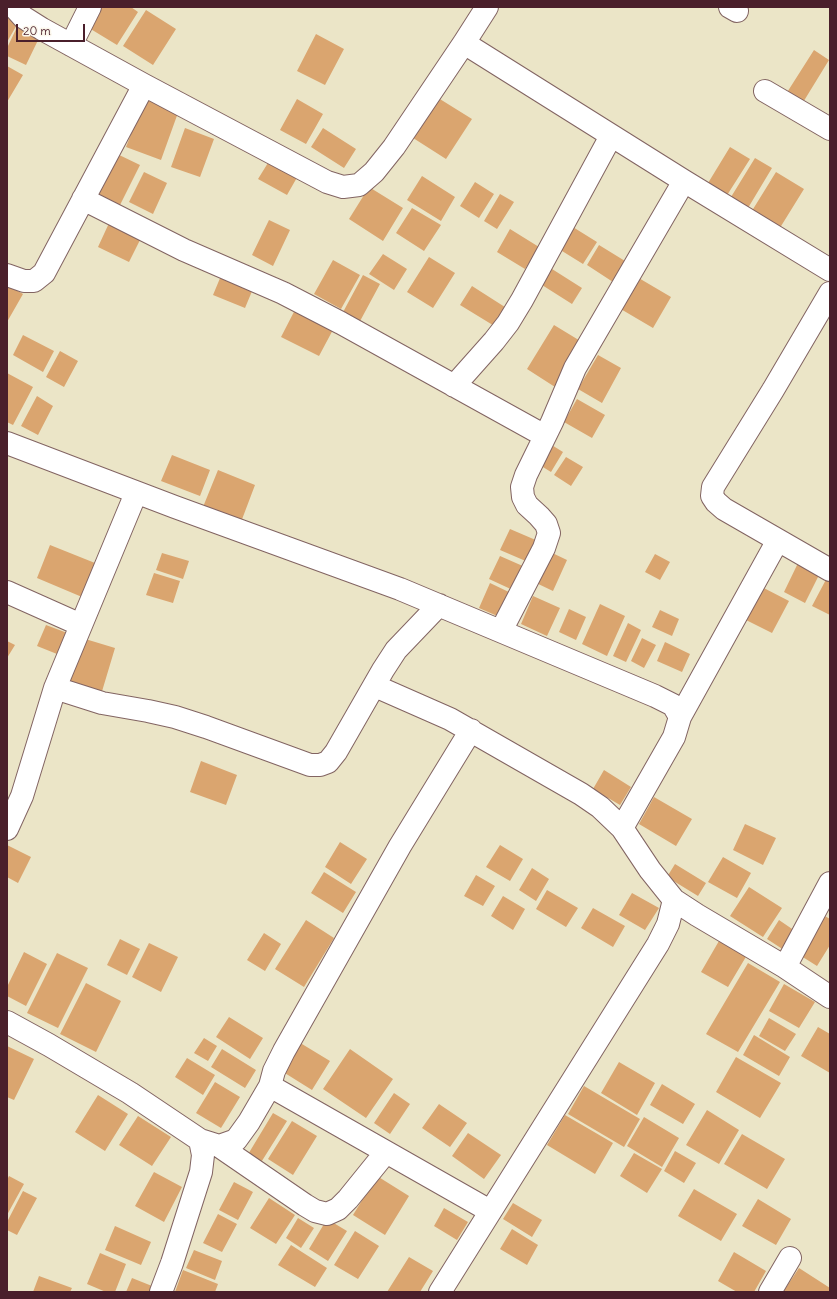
<!DOCTYPE html>
<style>
body{margin:0}
#map{position:relative;width:837px;height:1299px;overflow:hidden;background:#ebe5c7;font-family:Delius,sans-serif}
canvas{display:block}
.frame{position:absolute;inset:0;border:8px solid #4a1f2b;pointer-events:none}
.scale{position:absolute;left:16px;top:24px;width:69px;height:18px;box-sizing:border-box;border:2px solid #4a1f2b;border-top:0;padding-left:5px;font-size:12px;line-height:14px;white-space:nowrap;color:#4a1f2b;-webkit-text-stroke:3px #fbf7ec;paint-order:stroke}
</style>
<div id="map">
<canvas width="837" height="1299"></canvas>
<div class="frame"></div>
<div class="scale">20 m</div>
</div>
<script>
const ctx = document.querySelector('canvas').getContext('2d');
ctx.lineJoin = 'round';
function paint(path, color) {
  ctx.fillStyle = color;
  ctx.fill(path, 'evenodd');
}
function shape(rows) {
  const path = new Path2D();
  for (const r of rows) {
    path.moveTo(r[0], r[1]);
    for (let i = 2; i < r.length; i += 2) path.lineTo(r[i], r[i + 1]);
  }
  return path;
}
function trace(path, color, width, dash) {
  ctx.strokeStyle = color;
  ctx.lineWidth = width;
  ctx.lineCap = dash ? 'butt' : 'round';
  ctx.setLineDash(dash || []);
  ctx.stroke(path);
}
paint(shape([
 [102,7,131,7,138,12,117,45,89,28],
 [146,10,176,29,153,65,123,46],
 [7,17,18,23,7,42],
 [19,23,41,34,26,65,7,56,7,48],
 [316,34,344,49,325,85,297,71],
 [814,50,829,60,802,104,786,94],
 [7,66,23,75,7,102],
 [435,96,472,119,446,159,410,136],
 [145,98,179,110,161,160,126,147],
 [297,99,323,114,306,144,280,130],
 [185,128,214,139,200,177,171,167],
 [323,128,356,149,344,168,311,147],
 [730,147,750,159,724,200,705,188],
 [113,152,140,165,119,207,92,194],
 [271,158,299,174,287,195,258,179],
 [755,158,772,168,748,208,731,197],
 [144,172,167,183,153,214,129,202],
 [776,172,804,189,778,231,750,214],
 [422,176,455,197,441,221,407,200],
 [475,182,494,194,479,218,460,206],
 [369,187,403,208,383,241,349,219],
 [500,194,514,202,497,229,484,221],
 [412,208,441,225,424,251,396,233],
 [269,220,290,230,273,266,252,255],
 [110,221,142,236,129,262,98,247],
 [568,224,597,242,583,264,554,246],
 [510,229,539,247,525,269,497,252],
 [599,245,625,261,613,282,587,265],
 [383,254,407,269,394,290,369,274],
 [429,257,455,273,433,308,407,292],
 [333,260,360,275,341,309,314,294],
 [552,269,582,288,572,304,542,285],
 [223,271,255,284,245,308,213,295],
 [363,275,380,284,359,323,342,314],
 [637,277,671,297,653,328,619,308],
 [7,285,23,294,7,322],
 [472,286,508,309,496,327,460,305],
 [297,306,335,326,319,356,281,337],
 [554,325,582,342,555,387,527,369],
 [23,335,54,351,43,372,13,355],
 [60,351,78,361,64,387,46,377],
 [598,355,621,368,602,403,578,389],
 [7,373,33,387,13,425,7,422],
 [37,396,53,406,38,435,21,426],
 [577,399,605,415,592,438,564,422],
 [550,444,563,452,551,472,538,464],
 [172,455,210,470,200,496,161,481],
 [566,457,583,467,571,486,554,475],
 [218,470,255,485,241,522,203,507],
 [510,529,538,541,528,562,500,550],
 [50,545,95,563,82,597,37,578],
 [546,550,567,560,553,591,532,581],
 [162,553,189,561,183,579,156,570],
 [655,554,670,562,660,580,645,572],
 [500,556,525,567,515,591,489,579],
 [799,561,821,571,805,603,784,592],
 [830,572,830,615,812,606],
 [154,573,180,581,173,603,146,595],
 [490,583,513,594,502,618,479,608],
 [756,584,789,601,772,633,740,617],
 [533,596,560,608,547,636,521,624],
 [600,604,625,616,607,656,582,644],
 [569,609,586,617,576,640,559,632],
 [660,610,679,619,672,636,652,627],
 [628,623,641,630,626,662,613,656],
 [46,625,70,634,62,656,37,646],
 [82,638,115,648,100,698,67,688],
 [642,638,656,645,644,668,631,661],
 [7,641,15,645,7,658],
 [665,642,690,654,682,672,657,661],
 [201,761,237,775,226,805,190,792],
 [604,770,631,787,620,805,593,789],
 [654,797,692,819,676,846,639,824],
 [745,824,776,838,763,865,733,850],
 [340,842,367,859,351,884,325,867],
 [7,845,31,857,18,883,7,877],
 [500,845,523,859,510,881,486,867],
 [723,857,751,873,737,898,708,882],
 [675,864,706,883,698,896,667,877],
 [532,868,549,879,536,901,519,890],
 [324,872,356,892,343,913,311,893],
 [476,875,495,886,483,906,464,896],
 [749,887,782,908,763,937,730,916],
 [547,890,578,908,566,927,536,909],
 [632,893,659,908,645,930,619,915],
 [503,896,525,909,513,930,491,916],
 [593,908,625,926,613,947,581,928],
 [823,915,830,919,830,945,817,966,798,954],
 [306,920,334,938,304,987,275,969],
 [779,920,798,933,787,952,767,939],
 [264,933,281,944,265,971,247,960],
 [723,934,750,950,728,987,701,972],
 [120,939,140,949,127,975,107,965],
 [149,943,178,957,161,992,132,977],
 [24,952,47,964,26,1006,7,996,7,987],
 [57,953,88,968,58,1028,27,1013],
 [748,963,780,982,738,1052,706,1034],
 [86,983,121,1001,96,1052,60,1034],
 [784,984,815,1002,799,1028,769,1011],
 [229,1017,263,1038,250,1059,216,1037],
 [769,1018,796,1034,785,1051,759,1036],
 [818,1027,830,1034,830,1073,801,1056],
 [754,1035,790,1057,779,1076,743,1055],
 [204,1038,217,1046,208,1061,194,1053],
 [297,1041,330,1061,312,1090,280,1070],
 [7,1046,34,1059,14,1100,7,1097],
 [222,1049,256,1070,245,1088,211,1067],
 [350,1049,393,1079,366,1118,323,1089],
 [736,1057,781,1083,760,1118,716,1092],
 [187,1058,215,1075,203,1095,175,1077],
 [619,1062,655,1083,637,1115,601,1093],
 [215,1082,240,1097,221,1128,196,1113],
 [662,1084,695,1104,683,1124,650,1105],
 [584,1086,640,1119,624,1147,568,1114],
 [394,1093,410,1104,390,1134,374,1123],
 [98,1095,128,1114,105,1151,75,1132],
 [439,1104,467,1123,450,1147,422,1128],
 [707,1110,739,1130,719,1164,686,1145],
 [273,1113,287,1121,260,1164,247,1156],
 [565,1115,613,1143,595,1174,547,1145],
 [138,1116,171,1137,152,1166,119,1145],
 [644,1117,679,1138,662,1167,627,1146],
 [292,1121,317,1136,293,1175,268,1159],
 [468,1133,501,1155,484,1179,452,1156],
 [742,1134,785,1159,767,1189,724,1164],
 [675,1151,696,1163,684,1183,664,1171],
 [634,1153,662,1169,647,1193,620,1176],
 [154,1172,182,1187,164,1222,135,1206],
 [9,1176,24,1184,7,1215,7,1180],
 [377,1176,409,1196,385,1235,353,1215],
 [234,1182,253,1192,238,1220,219,1210],
 [694,1189,737,1214,721,1241,678,1216],
 [23,1191,37,1198,17,1235,7,1230,7,1222],
 [269,1198,295,1215,276,1244,250,1228],
 [758,1199,791,1219,776,1245,742,1226],
 [513,1203,542,1220,532,1237,503,1219],
 [444,1208,468,1222,457,1240,434,1226],
 [218,1214,237,1224,222,1252,203,1243],
 [298,1218,314,1228,301,1248,286,1238],
 [327,1219,347,1231,328,1261,309,1249],
 [115,1226,151,1242,141,1265,105,1250],
 [512,1229,538,1245,527,1265,500,1249],
 [355,1231,379,1246,358,1279,334,1265],
 [291,1245,327,1268,315,1287,278,1265],
 [194,1250,222,1261,215,1280,186,1268],
 [734,1252,766,1271,754,1292,737,1292,718,1281],
 [100,1253,126,1264,115,1292,106,1292,87,1284],
 [409,1257,433,1271,420,1292,387,1292],
 [799,1268,830,1288,830,1292,783,1292],
 [183,1270,218,1284,215,1292,175,1292],
 [39,1276,72,1288,70,1292,33,1292],
 [132,1278,152,1286,150,1292,126,1292]
]), '#daa56f');
const street = shape([
 [14,7,23,17,42,29,144,85,327,182,343,187,359,185,374,172,394,147,464,43,487,7],
 [730,7,737,11],
 [464,43,684,181,830,270],
 [71,45,90,7],
 [765,91,830,129],
 [83,199,184,250,283,293,341,323,545,436],
 [7,275,24,281,34,281,44,273,144,85],
 [830,293,773,390,713,487,712,496,716,502,724,509,830,570],
 [454,386,494,341,508,323,522,300,611,136],
 [7,443,175,507,400,589,655,696,673,705,680,717,674,737,622,828],
 [7,592,81,625],
 [501,631,544,548,549,533,546,524,539,516,527,505,523,497,522,487,526,475,552,422,575,368,684,181],
 [375,686,450,719,581,794,600,807,622,828,650,870,674,900,697,915,785,967,830,997],
 [55,688,102,703,148,711,175,717,206,727,310,765,320,765,328,762,336,752,383,670,396,650,439,605],
 [680,717,778,540],
 [7,829,22,796,55,688,136,493],
 [785,967,830,883],
 [7,1022,49,1045,130,1093,200,1140,203,1155,201,1172,172,1263,161,1292],
 [270,1086,490,1211],
 [200,1140,219,1146,236,1140,249,1122,270,1086,274,1071,284,1051,400,846,471,730],
 [219,1146,305,1205,315,1211,327,1214,338,1209,348,1199,386,1152],
 [440,1292,658,944,668,924,674,900],
 [770,1292,790,1258]
]);
trace(street, '#826462', 24);
trace(street, '#fff', 22);
</script>
